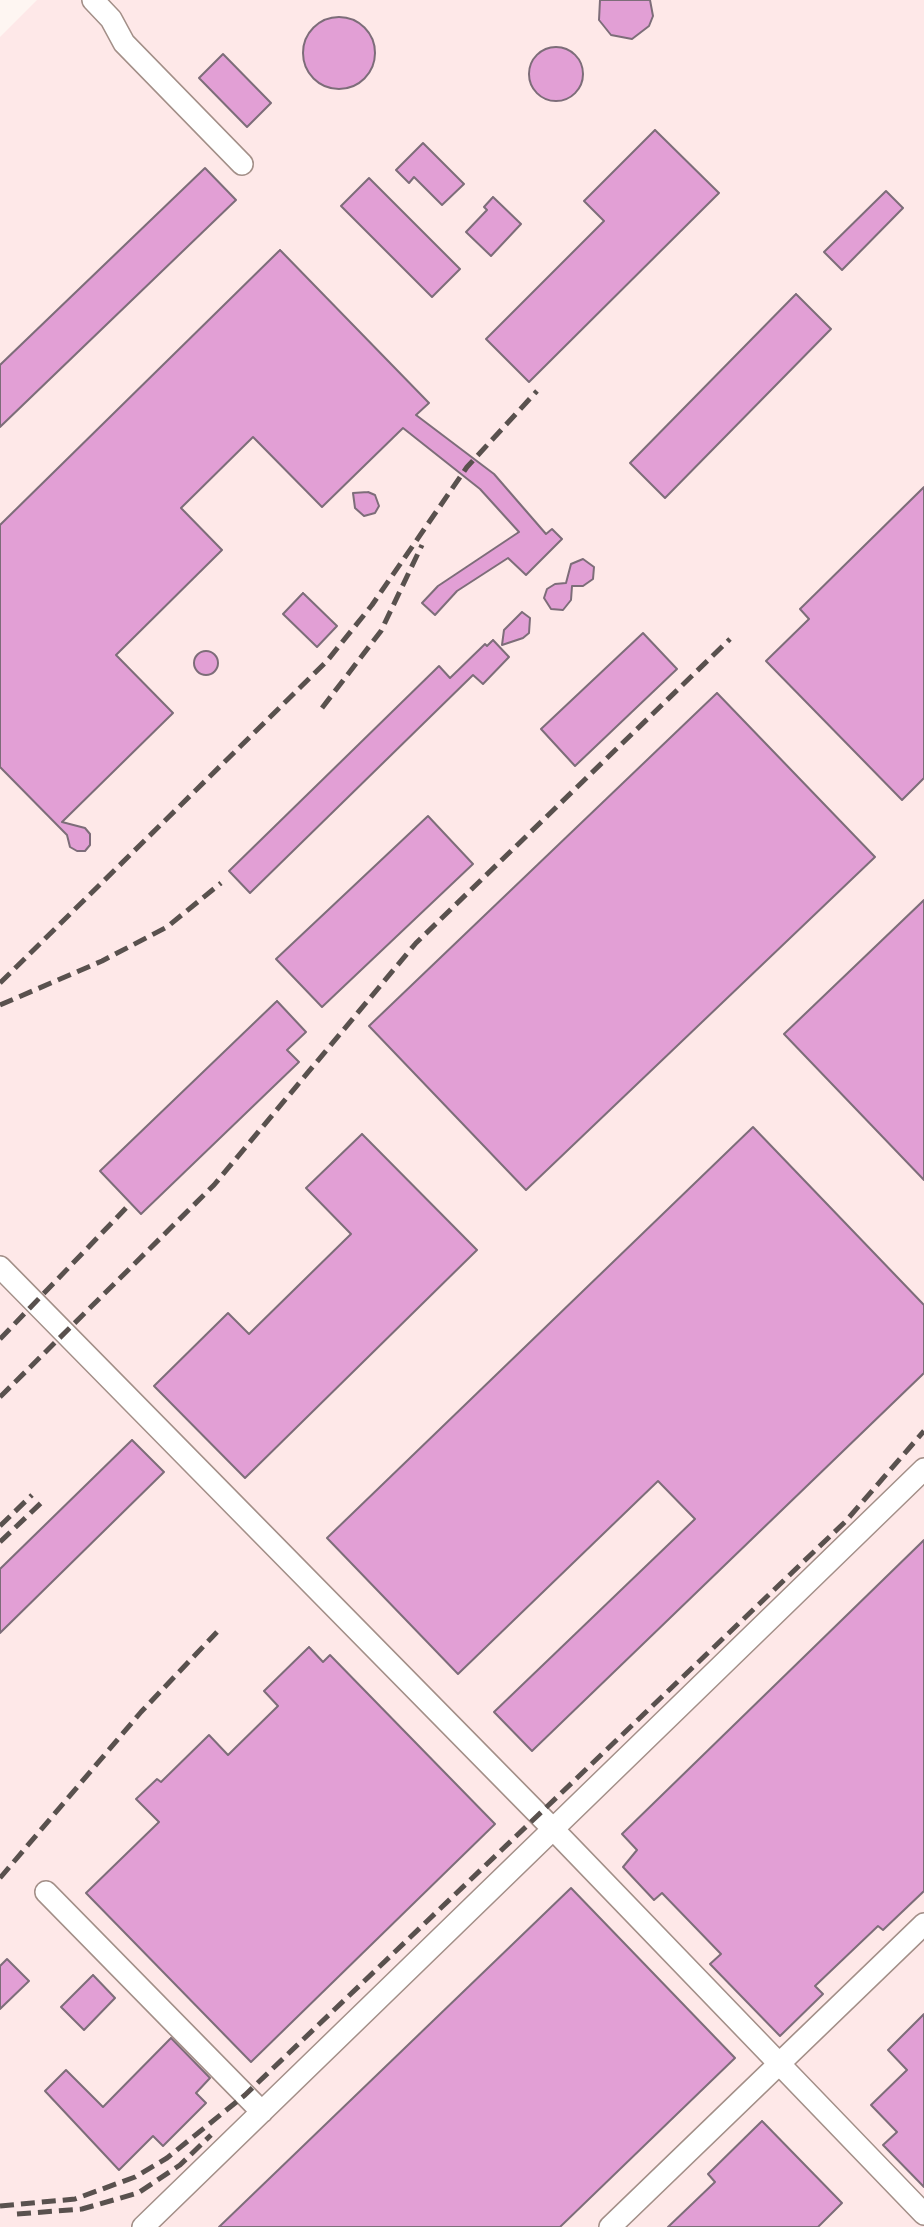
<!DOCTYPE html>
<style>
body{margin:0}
canvas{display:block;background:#fef6f2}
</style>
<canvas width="924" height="2227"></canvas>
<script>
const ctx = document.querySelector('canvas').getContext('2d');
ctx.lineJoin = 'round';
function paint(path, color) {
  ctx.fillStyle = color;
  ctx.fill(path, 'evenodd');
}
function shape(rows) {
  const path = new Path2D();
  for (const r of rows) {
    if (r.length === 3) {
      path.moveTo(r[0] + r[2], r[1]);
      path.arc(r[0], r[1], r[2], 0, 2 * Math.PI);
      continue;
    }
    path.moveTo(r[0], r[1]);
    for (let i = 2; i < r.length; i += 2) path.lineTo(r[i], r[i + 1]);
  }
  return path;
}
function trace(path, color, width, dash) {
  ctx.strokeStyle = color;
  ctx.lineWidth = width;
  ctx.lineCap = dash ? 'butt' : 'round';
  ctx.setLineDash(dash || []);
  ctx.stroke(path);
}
paint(shape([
 [37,0,924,0,924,2227,0,2227,0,37]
]), '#fee8e8');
const building = shape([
 [600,0,650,0,653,16,649,26,632,39,611,35,599,20,600,0],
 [339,53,36],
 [556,74,27],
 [223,54,271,103,247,127,199,78,223,54],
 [655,130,719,193,529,382,486,339,604,221,584,201,655,130],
 [423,143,464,184,442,205,414,177,409,183,396,170,423,143],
 [205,168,236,200,0,427,0,365,205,168],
 [369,178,460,269,432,297,341,206,369,178],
 [886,191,903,208,842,270,824,252,886,191],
 [493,197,521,224,491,256,466,232,487,210,484,207,493,197],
 [280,250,429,403,416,415,494,474,546,534,552,529,562,539,526,575,508,558,457,591,435,615,422,603,438,586,519,532,480,489,403,428,322,507,253,437,181,508,222,550,116,655,173,713,62,822,85,828,90,834,90,845,85,851,77,851,70,847,67,835,0,767,0,525,280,250],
 [796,294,831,329,665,498,630,463,796,294],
 [924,487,924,778,902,800,766,661,809,619,800,609,924,487],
 [368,492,375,495,379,506,375,513,364,516,355,508,353,493,368,492],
 [583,559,594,567,593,579,583,586,572,586,571,600,563,610,551,609,544,598,547,589,555,584,566,583,571,564,583,559],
 [303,593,337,626,317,647,283,614,303,593],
 [522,612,530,618,529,633,523,638,502,645,504,630,522,612],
 [643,633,677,669,575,766,541,729,643,633],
 [493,640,509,657,483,684,473,675,250,893,229,871,439,666,450,678,485,644,487,646,493,640],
 [206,663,12],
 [717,693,875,857,526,1190,369,1026,717,693],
 [428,816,473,864,322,1007,276,959,428,816],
 [924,900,924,1180,784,1034,924,900],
 [277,1001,306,1032,287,1050,299,1062,141,1214,100,1171,277,1001],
 [753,1127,924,1305,924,1373,532,1751,494,1712,695,1519,658,1481,458,1674,327,1538,753,1127],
 [362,1134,477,1250,245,1478,154,1386,228,1313,249,1334,351,1234,306,1188,362,1134],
 [132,1440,164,1472,0,1633,0,1569,132,1440],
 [924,1540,924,1891,883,1930,878,1926,815,1986,823,1994,780,2036,710,1964,721,1954,662,1893,654,1900,623,1867,637,1850,622,1834,924,1540],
 [309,1647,323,1662,330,1655,495,1824,251,2062,86,1893,159,1822,136,1799,157,1779,161,1782,209,1735,228,1755,278,1706,264,1691,309,1647],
 [571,1888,735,2058,560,2227,219,2227,571,1888],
 [7,1959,29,1981,0,2009,0,1966,7,1959],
 [93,1975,115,1998,84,2030,61,2007,93,1975],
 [924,2014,924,2187,883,2145,897,2132,871,2105,907,2070,888,2050,924,2014],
 [171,2038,210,2078,196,2093,206,2103,163,2146,153,2136,119,2170,45,2091,66,2070,103,2107,171,2038],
 [762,2121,842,2203,818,2227,668,2227,715,2182,708,2174,762,2121]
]);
paint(building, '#e29fd5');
trace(building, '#7d6d79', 2);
const minor = shape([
 [93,0,111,19,124,43,242,164],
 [0,1267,553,1829,924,2214],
 [46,1892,262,2112],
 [143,2227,924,1469],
 [610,2227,924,1924]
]);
trace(minor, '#a38f88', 24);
trace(minor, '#fff', 21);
trace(shape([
 [322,708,381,631,422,545],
 [0,983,327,661,372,605,467,467,537,391],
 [0,1005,102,961,167,927,221,883],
 [0,1339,126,1208],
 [0,1397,214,1185,416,943,730,639],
 [0,1526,32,1495],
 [0,1542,41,1503],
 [0,1878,141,1712,217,1632],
 [0,2206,75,2199,135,2177,167,2158,245,2095,845,1522,924,1431],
 [17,2214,82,2209,138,2193,180,2165,211,2135]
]), '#59514e', 5, [14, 7]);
</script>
